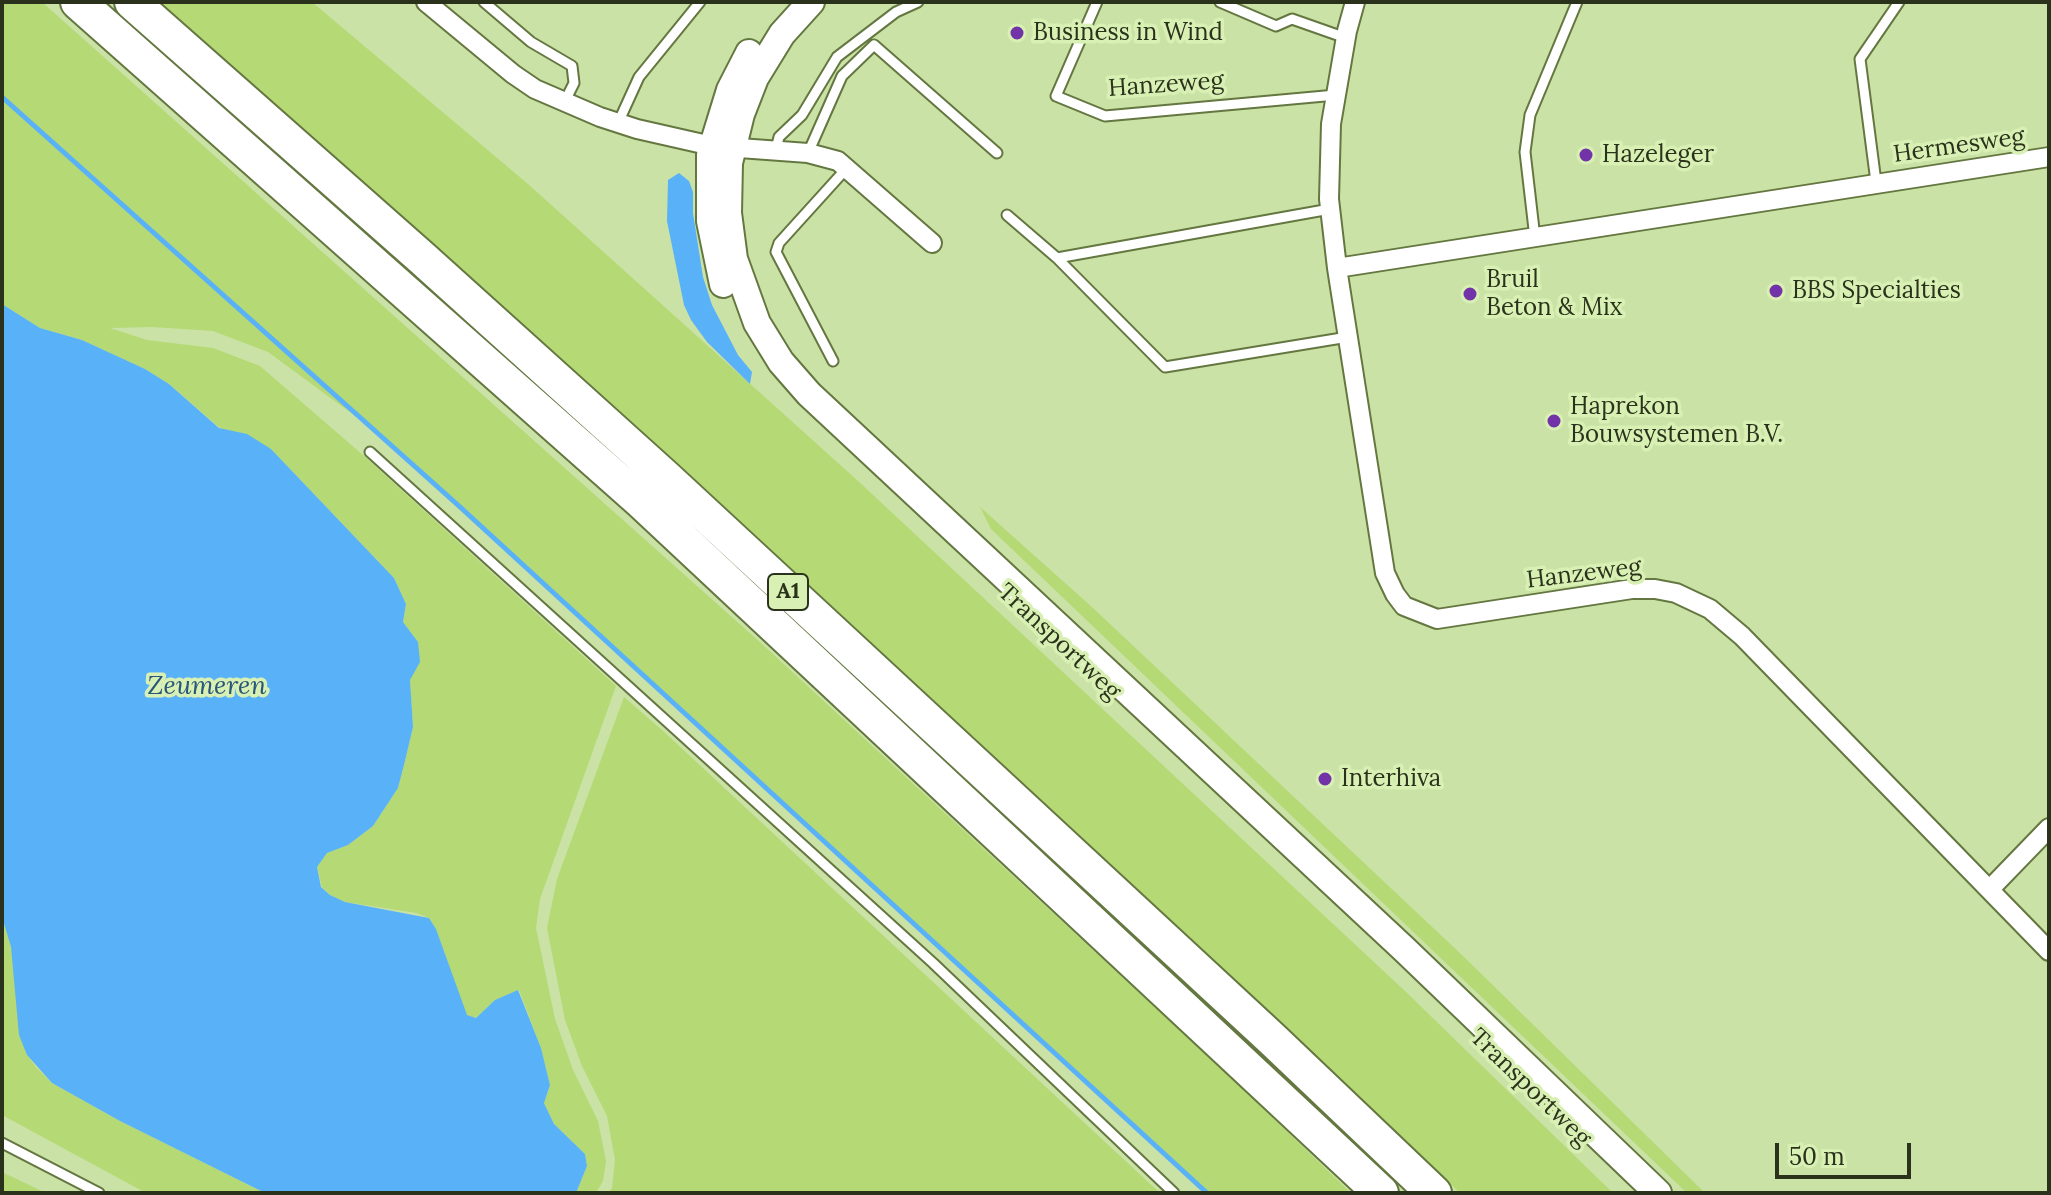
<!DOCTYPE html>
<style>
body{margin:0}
#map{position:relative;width:2051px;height:1195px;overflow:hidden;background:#cbe2a6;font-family:Lora,serif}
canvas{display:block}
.frame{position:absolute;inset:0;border:4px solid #2a321b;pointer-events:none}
.scale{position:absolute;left:1775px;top:1143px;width:136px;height:36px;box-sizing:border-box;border:4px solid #2a321b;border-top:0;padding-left:10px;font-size:24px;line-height:28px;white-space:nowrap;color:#2a321b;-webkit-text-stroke:6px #d8f0b3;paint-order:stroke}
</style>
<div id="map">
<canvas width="2051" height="1195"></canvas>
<div class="frame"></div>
<div class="scale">50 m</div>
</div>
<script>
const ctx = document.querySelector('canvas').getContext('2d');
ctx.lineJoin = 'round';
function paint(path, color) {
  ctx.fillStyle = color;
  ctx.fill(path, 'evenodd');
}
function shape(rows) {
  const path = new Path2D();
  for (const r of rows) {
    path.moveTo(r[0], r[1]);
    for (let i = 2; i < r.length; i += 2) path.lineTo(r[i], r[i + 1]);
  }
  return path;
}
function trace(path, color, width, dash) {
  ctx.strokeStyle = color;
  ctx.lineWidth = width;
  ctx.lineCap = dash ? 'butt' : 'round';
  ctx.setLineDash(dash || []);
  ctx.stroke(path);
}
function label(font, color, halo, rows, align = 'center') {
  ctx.font = font + ' Lora,serif';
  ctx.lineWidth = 7;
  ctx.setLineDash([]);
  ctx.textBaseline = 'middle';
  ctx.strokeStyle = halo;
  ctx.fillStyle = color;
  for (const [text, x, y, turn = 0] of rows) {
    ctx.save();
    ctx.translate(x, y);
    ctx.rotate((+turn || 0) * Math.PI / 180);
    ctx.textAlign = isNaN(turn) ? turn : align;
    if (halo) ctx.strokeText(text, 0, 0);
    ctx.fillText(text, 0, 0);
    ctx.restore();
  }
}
paint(shape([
 [2,2,42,2,761,643,1227,1074,1351,1193,1203,1193,1062,1058,362,421,268,352,213,331,152,327,110,328,147,340,213,348,260,366,364,456,616,686,540,899,536,928,555,1019,573,1070,598,1121,606,1161,603,1181,596,1193,576,1193,587,1166,585,1154,554,1124,544,1103,550,1085,541,1048,519,990,495,1000,476,1018,466,1015,436,929,429,918,416,913,345,902,330,895,322,887,317,867,327,853,348,845,373,826,398,788,405,761,413,727,410,680,418,642,403,622,406,604,394,578,271,449,220,428,169,384,145,369,82,340,40,328,2,304],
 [154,2,312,2,528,184,857,480,1405,991,1613,1193,1460,1193,1203,950,816,593,462,273],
 [980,507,1093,608,1462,955,1705,1193,1687,1193,991,529],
 [624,697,662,730,1160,1193,608,1193,612,1188,615,1160,607,1116,582,1066,565,1020,547,928,557,879],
 [2,917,11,947,27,1055,36,1067,52,1083,120,1121,265,1193,146,1193,2,1115],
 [2,1172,46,1193,2,1193]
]), '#b5d974');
paint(shape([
 [679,173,689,181,693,192,693,213,703,277,712,305,738,355,752,372,750,384,707,342,691,320,684,305,667,221,668,180],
 [2,304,40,328,82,340,145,369,169,384,219,428,247,434,271,449,394,578,406,604,403,622,418,642,420,662,410,680,413,727,405,761,398,788,373,826,348,845,327,853,317,867,321,887,330,895,345,902,429,918,436,929,467,1015,476,1018,495,1000,518,990,541,1048,550,1085,544,1103,554,1124,585,1154,587,1166,576,1193,265,1193,120,1121,52,1083,27,1055,19,1035,11,947,2,917]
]), '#59b1f8');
trace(shape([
 [2,97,459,506,1207,1193]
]), '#59b1f8', 5);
const lane = shape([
 [484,2,531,42,572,66,574,83,564,103],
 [1097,2,1056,96,1105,116,1336,95],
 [1220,2,1276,26,1292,19,1346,38],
 [618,123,639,77,700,2],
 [776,149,779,137,802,115,837,57,896,12,918,2],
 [808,153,842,76,874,45,997,153],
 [1876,182,1860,59,1899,2],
 [1007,215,1057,258,1330,209],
 [1535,238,1525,152,1530,115,1577,2],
 [1057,258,1165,367,1348,337],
 [833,361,776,252,779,243,846,169],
 [370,452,933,963,1174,1193],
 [2,1143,99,1193]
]);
const street = shape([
 [426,2,513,74,535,89,600,117,637,129,712,146,808,153,838,161,932,243],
 [1355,2,1347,31,1331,124,1329,199,1337,268,1385,573,1395,594,1404,606,1437,619,1632,589,1655,589,1676,593,1710,609,1742,636,2049,951],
 [1337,268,2049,157],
 [1990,889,2049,828]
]);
const secondary = shape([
 [811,2,782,34,755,78,741,114,729,163,728,213,734,259,757,323,781,362,809,394,1404,949,1658,1193],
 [723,284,710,221,710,155,730,90,749,53]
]);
const highway = shape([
 [78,2,642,502,1381,1193],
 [132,2,422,258,666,478,1271,1038,1434,1193]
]);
trace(lane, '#647740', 13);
trace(street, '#647740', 22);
trace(secondary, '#647740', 30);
trace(highway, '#647740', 38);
trace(lane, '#fff', 9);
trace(street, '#fff', 18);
trace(secondary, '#fff', 26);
trace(highway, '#fff', 34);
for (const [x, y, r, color] of [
 [1017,33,8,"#7233a8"],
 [1586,155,8,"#7233a8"],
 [1776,291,8,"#7233a8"],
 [1470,294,8,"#7233a8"],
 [1554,421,8,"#7233a8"],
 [1325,779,8,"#7233a8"]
]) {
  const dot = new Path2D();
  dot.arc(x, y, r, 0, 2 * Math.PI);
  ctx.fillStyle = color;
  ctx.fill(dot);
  trace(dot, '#d8f0b3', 3);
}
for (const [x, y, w] of [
 [788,592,40]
]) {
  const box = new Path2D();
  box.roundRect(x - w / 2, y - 18, w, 36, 6);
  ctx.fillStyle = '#d8f0b3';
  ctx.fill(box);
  trace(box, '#2a321b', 2);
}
label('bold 22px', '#2a321b', null, [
 ["A1",788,592]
]);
label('24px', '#2a321b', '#d8f0b3', [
 ["Business in Wind",1033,33],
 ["Hazeleger",1602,155],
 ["Bruil",1486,280],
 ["Beton & Mix",1486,308],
 ["BBS Specialties",1792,291],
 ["Haprekon",1570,407],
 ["Bouwsystemen B.V.",1570,435],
 ["Interhiva",1341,779]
], 'left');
label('24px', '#2a321b', '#d8f0b3', [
 ["Hanzeweg",1166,85,-4],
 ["Hermesweg",1959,146,-8],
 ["Hanzeweg",1584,574,-7],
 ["Transportweg",1059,642,43],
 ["Transportweg",1530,1088,44]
]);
label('italic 26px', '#28567a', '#d8f0b3', [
 ["Zeumeren",207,687]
]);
</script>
